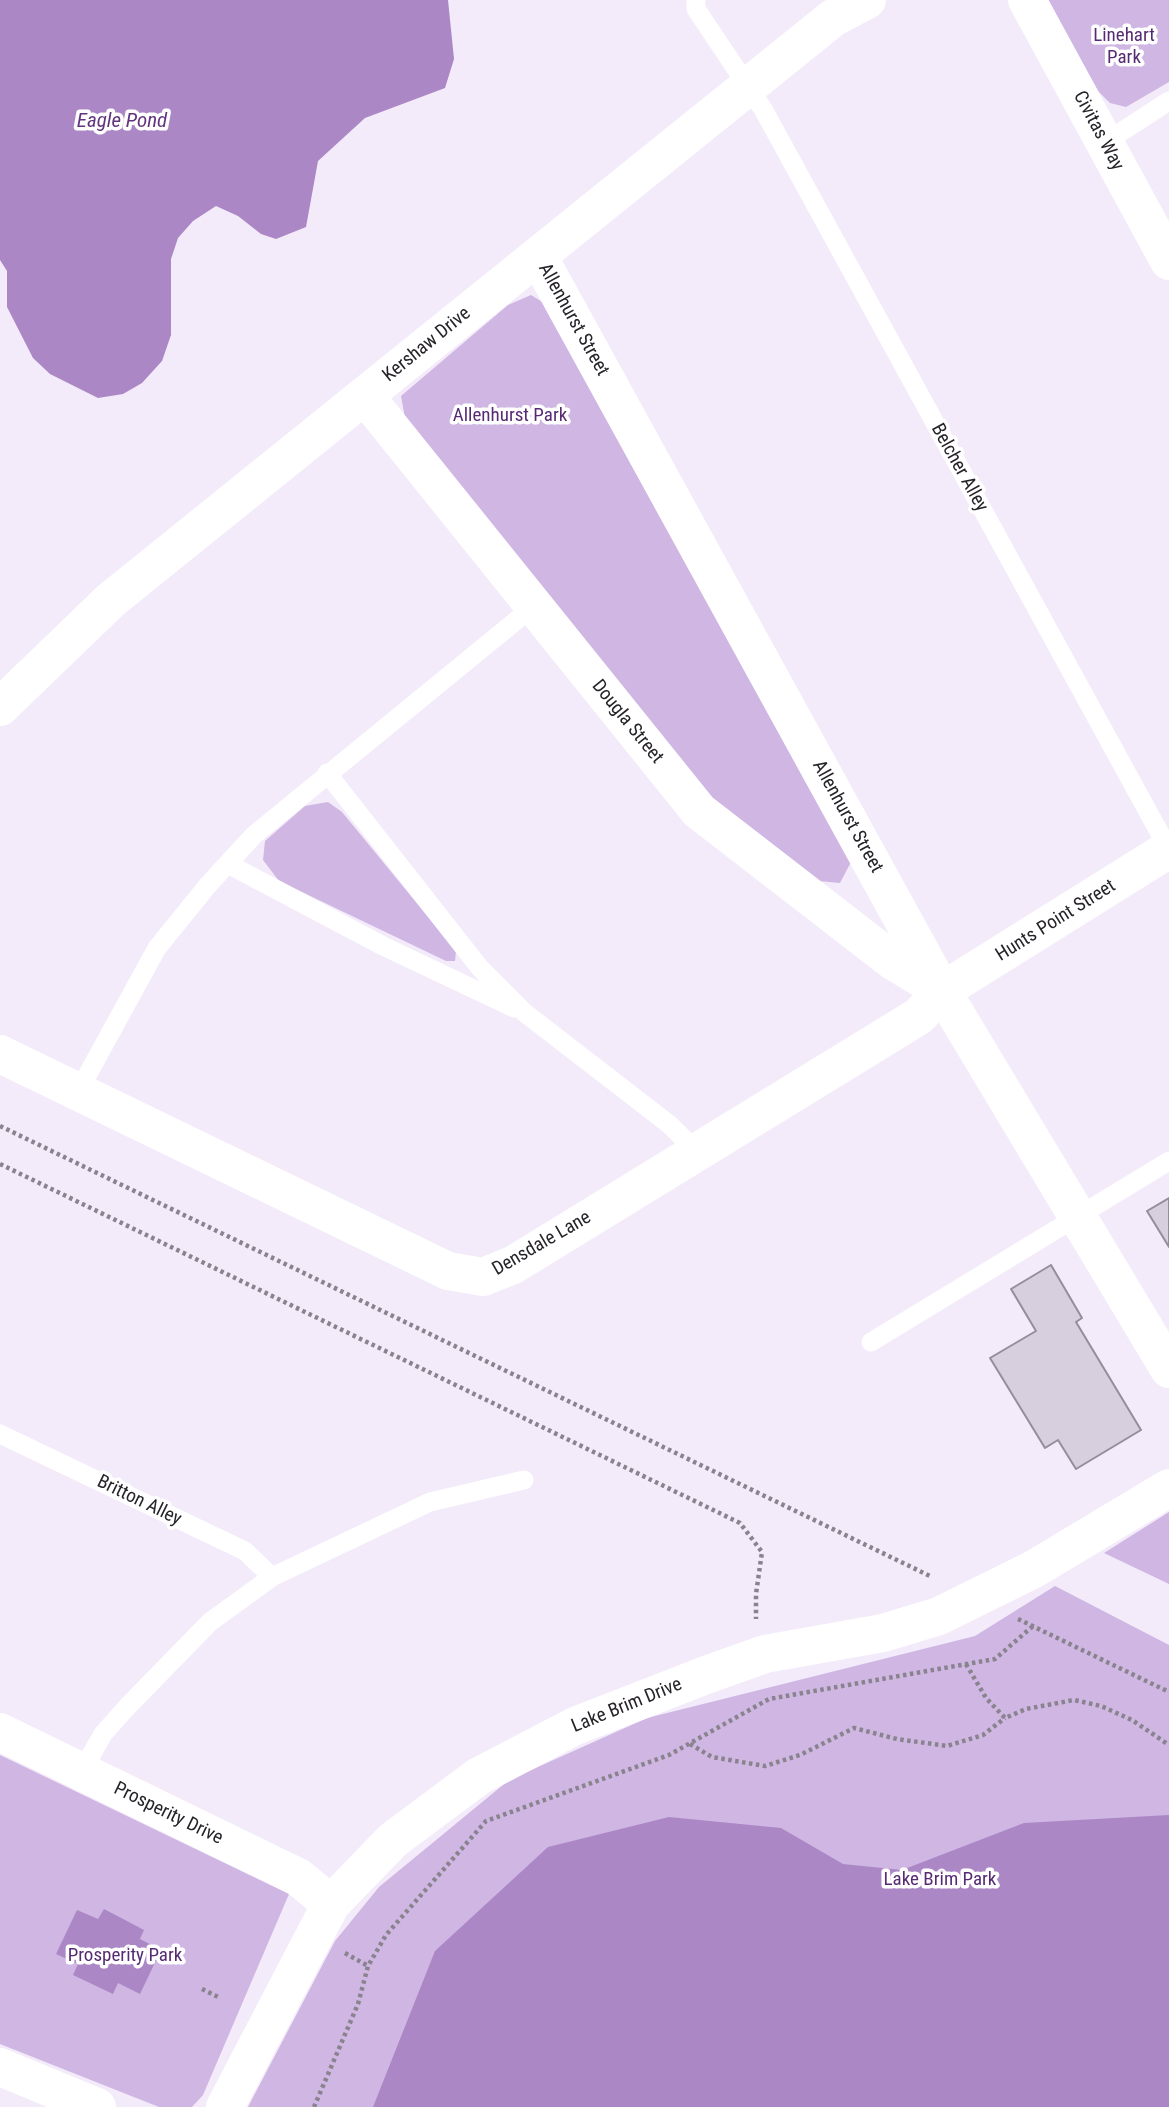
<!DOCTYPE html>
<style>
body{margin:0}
canvas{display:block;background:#f3eafa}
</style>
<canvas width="1169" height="2107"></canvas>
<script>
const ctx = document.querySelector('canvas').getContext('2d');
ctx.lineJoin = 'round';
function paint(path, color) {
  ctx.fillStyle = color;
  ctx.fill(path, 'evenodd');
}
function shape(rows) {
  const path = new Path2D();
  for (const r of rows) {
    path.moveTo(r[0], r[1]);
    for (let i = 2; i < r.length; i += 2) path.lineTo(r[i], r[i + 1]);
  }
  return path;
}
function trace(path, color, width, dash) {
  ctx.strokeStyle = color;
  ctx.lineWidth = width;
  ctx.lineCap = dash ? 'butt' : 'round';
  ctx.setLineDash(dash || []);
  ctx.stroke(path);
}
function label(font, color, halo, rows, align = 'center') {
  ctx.font = font + ' "Roboto Condensed",sans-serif';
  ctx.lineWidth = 7;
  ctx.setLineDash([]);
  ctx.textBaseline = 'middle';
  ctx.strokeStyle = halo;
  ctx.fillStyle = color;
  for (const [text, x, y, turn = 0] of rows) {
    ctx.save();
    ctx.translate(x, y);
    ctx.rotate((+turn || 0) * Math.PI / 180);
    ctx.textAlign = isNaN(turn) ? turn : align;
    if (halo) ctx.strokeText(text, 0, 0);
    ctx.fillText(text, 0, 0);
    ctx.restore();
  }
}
paint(shape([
 [1046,0,1169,0,1169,82,1126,107,1110,103,1098,91],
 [531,295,544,303,851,862,840,883,819,881,713,801,405,418,401,396,508,305],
 [328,802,342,812,456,951,455,961,446,961,279,881,263,860,265,841,305,806],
 [1169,1512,1169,1584,1104,1553],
 [1055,1586,1169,1645,1169,2107,248,2107,335,1941,379,1887,509,1780,647,1718,975,1636],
 [0,1755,289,1894,203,2095,192,2107,159,2107,0,2044]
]), '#cfb6e3');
paint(shape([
 [0,0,448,0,454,59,445,88,365,118,318,161,306,227,276,239,261,234,238,216,216,206,193,221,178,238,171,259,171,335,162,361,142,383,123,394,98,398,50,374,33,358,7,307,7,271,0,260],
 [1169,1815,1169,2107,373,2107,435,1951,548,1847,669,1817,781,1828,843,1864,902,1870,1024,1823],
 [104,1909,144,1930,140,1939,161,1950,140,1994,118,1983,113,1994,73,1975,78,1964,56,1954,77,1910,98,1919]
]), '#ab87c5');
const building = shape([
 [1169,1198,1169,1247,1147,1211,1169,1198],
 [1051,1265,1082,1318,1076,1322,1141,1430,1076,1469,1058,1440,1045,1448,990,1358,1036,1331,1011,1289,1051,1265]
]);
paint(building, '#d7cede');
trace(building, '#958d9b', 2);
trace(shape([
 [0,1126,932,1577],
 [0,1164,740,1523,762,1552,756,1594,756,1619],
 [1018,1619,1169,1692],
 [966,1664,986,1698,1005,1718,1026,1709,1074,1700,1101,1706,1132,1720,1169,1745],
 [690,1744,712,1757,765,1766,800,1755,854,1728,897,1739,947,1746,983,1735,1005,1718],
 [345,1953,368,1966],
 [202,1989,220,1998],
 [314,2107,358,2004,368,1966,386,1935,486,1821,669,1755,769,1699,995,1659,1033,1626]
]), '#89838e', 4.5, [3.5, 3.5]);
trace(shape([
 [696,0,696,9,763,109,1169,850],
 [1104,143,1169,101],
 [327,773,480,968,525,1013,670,1125,697,1152],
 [228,864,383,946,514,1008],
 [78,1092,157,948,208,885,254,835,534,606],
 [871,1342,1169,1161],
 [0,1434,245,1551,272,1577],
 [82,1771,103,1734,127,1707,210,1622,272,1577,430,1502,524,1480]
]), '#fff', 19);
trace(shape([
 [1027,0,1169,261],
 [538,256,942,991,1169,1369],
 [365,396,699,811,893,961,941,990],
 [0,707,111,600,833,18,867,0],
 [0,1054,448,1271,483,1277,513,1265,919,1016,942,991,1169,849],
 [0,1732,298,1877,331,1904],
 [0,2067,97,2107],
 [225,2107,331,1904,393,1840,479,1776,575,1726,706,1675,765,1654,883,1633,939,1616,1034,1569,1169,1488]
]), '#fff', 38);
label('19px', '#572a74', '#fff', [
 ["Linehart",1124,36],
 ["Park",1124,58],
 ["Allenhurst Park",510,416],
 ["Lake Brim Park",940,1880],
 ["Prosperity Park",125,1956]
]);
label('19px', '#262329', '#fff', [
 ["Civitas Way",1098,131,62],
 ["Allenhurst Street",573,320,61],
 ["Kershaw Drive",427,345,-39],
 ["Belcher Alley",959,468,61],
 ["Dougla Street",627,722,51],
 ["Allenhurst Street",847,817,61],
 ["Hunts Point Street",1056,921,-32],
 ["Densdale Lane",542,1244,-30],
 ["Britton Alley",139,1501,26],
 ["Lake Brim Drive",627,1706,-22],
 ["Prosperity Drive",168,1814,26]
]);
label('italic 21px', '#62347f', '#fff', [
 ["Eagle Pond",122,122]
]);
</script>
